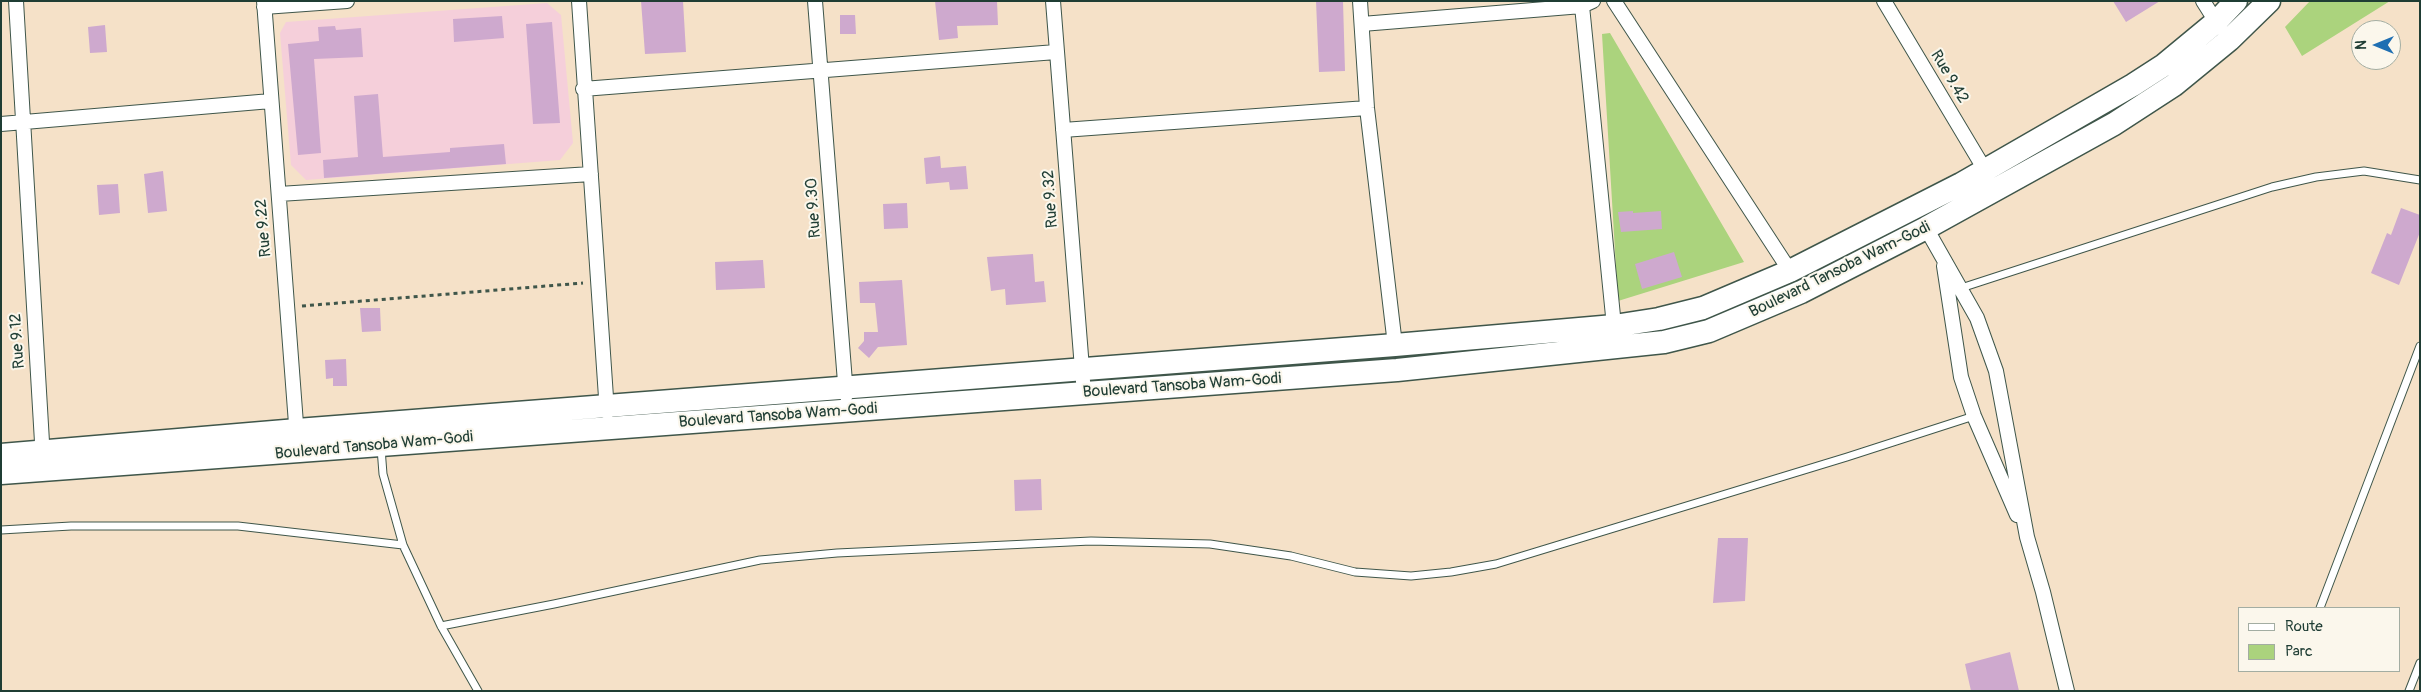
<!DOCTYPE html>
<style>
body{margin:0}
#map{position:relative;width:2421px;height:692px;overflow:hidden;background:#f5e1c8;font-family:Pangolin,sans-serif}
canvas{display:block}
.frame{position:absolute;inset:0;border:2px solid #1f3d34;pointer-events:none}
.legend{position:absolute;left:2238px;top:607px;width:162px;height:65px;box-sizing:border-box;background:#fbf7ec;border:1px solid #a3ada2;margin:0;padding:6px 9px;list-style:none;font-size:15px;color:#1f3d34}
.legend li{display:flex;align-items:center;gap:10px;height:25px}
.legend b{width:25px;border:1px solid #a3ada2}
.north{position:absolute;left:2351px;top:20px;width:50px;height:50px;box-sizing:border-box;background:#fbf7ec;border:1px solid #a3ada2;border-radius:50%;rotate:270deg;font-size:14px;font-weight:700;line-height:20px;text-align:center;color:#1f3d34}
.north::after{content:'';display:block;margin:auto;width:18px;height:22px;background:#1f6fb2;clip-path:polygon(50% 0,100% 100%,50% 72%,0 100%)}
</style>
<div id="map">
<canvas width="2421" height="692"></canvas>
<div class="frame"></div>
<ul class="legend">
<li><b style="height:6px;background:#fff"></b>Route</li>
<li><b style="height:14px;background:#abd37d"></b>Parc</li>
</ul>
<div class="north">N</div>
</div>
<script>
const ctx = document.querySelector('canvas').getContext('2d');
ctx.lineJoin = 'round';
function paint(path, color) {
  ctx.fillStyle = color;
  ctx.fill(path, 'evenodd');
}
function shape(rows) {
  const path = new Path2D();
  for (const r of rows) {
    path.moveTo(r[0], r[1]);
    for (let i = 2; i < r.length; i += 2) path.lineTo(r[i], r[i + 1]);
  }
  return path;
}
function trace(path, color, width, dash) {
  ctx.strokeStyle = color;
  ctx.lineWidth = width;
  ctx.lineCap = dash ? 'butt' : 'round';
  ctx.setLineDash(dash || []);
  ctx.stroke(path);
}
function label(font, color, halo, rows, align = 'center') {
  ctx.font = font + ' Pangolin,sans-serif';
  ctx.lineWidth = 4;
  ctx.setLineDash([]);
  ctx.textBaseline = 'middle';
  ctx.strokeStyle = halo;
  ctx.fillStyle = color;
  for (const [text, x, y, turn = 0] of rows) {
    ctx.save();
    ctx.translate(x, y);
    ctx.rotate((+turn || 0) * Math.PI / 180);
    ctx.textAlign = isNaN(turn) ? turn : align;
    if (halo) ctx.strokeText(text, 0, 0);
    ctx.fillText(text, 0, 0);
    ctx.restore();
  }
}
paint(shape([
 [547,3,561,15,573,143,560,160,306,180,291,165,280,33,286,22]
]), '#f5cfda');
paint(shape([
 [2310,1,2390,1,2302,56,2285,27],
 [1610,33,1744,262,1618,301,1602,34]
]), '#abd37d');
paint(shape([
 [641,1,683,1,686,52,645,54],
 [935,1,997,1,998,25,957,26,958,38,939,40],
 [1316,1,1343,1,1345,71,1319,72],
 [2113,1,2160,1,2126,22],
 [840,15,855,15,856,34,840,34],
 [502,16,504,38,454,42,453,19],
 [552,22,560,123,533,124,526,24],
 [105,25,107,52,90,53,88,27],
 [335,26,336,30,361,28,363,57,314,59,321,153,298,155,288,44,319,41,318,27],
 [378,94,383,157,450,152,450,148,504,144,506,164,324,178,323,160,358,157,354,96],
 [940,156,941,168,966,166,968,189,950,190,949,182,926,184,924,158],
 [163,171,167,211,148,213,144,174],
 [118,184,120,213,99,215,97,185],
 [907,203,908,228,884,229,883,204],
 [2401,208,2420,215,2420,232,2399,285,2371,273,2387,233,2391,235],
 [1633,211,1633,213,1661,211,1662,229,1621,232,1618,212],
 [1674,252,1682,277,1642,289,1635,264],
 [1033,254,1035,282,1044,281,1046,302,1006,305,1005,289,991,291,987,257],
 [763,260,765,288,716,290,715,262],
 [902,280,907,345,878,347,869,358,858,348,864,341,864,332,878,332,875,303,860,303,859,282],
 [360,308,380,308,381,331,362,332],
 [346,359,347,386,333,386,333,378,326,379,325,360],
 [1041,479,1042,510,1015,511,1014,480],
 [1718,538,1748,538,1745,601,1713,603],
 [2010,652,2019,691,1971,691,1965,664]
]), '#cea9ce');
const service = shape([
 [1958,289,2272,187,2316,177,2364,171,2420,180],
 [381,448,383,474,403,545,441,626,478,691],
 [1,530,71,526,238,526,403,545],
 [2320,608,2420,346],
 [441,626,554,604,760,560,837,553,1091,541,1210,544,1291,556,1355,572,1411,576,1451,572,1496,564,1847,457,1974,416],
 [2409,691,2420,663]
]);
const minor = shape([
 [16,1,43,459],
 [264,1,297,437],
 [579,1,607,412],
 [815,1,846,395],
 [1053,1,1084,394],
 [1360,1,1367,108,1395,345],
 [1614,1,1790,271],
 [1884,1,1985,170],
 [2203,1,2220,28],
 [1582,6,1614,326],
 [264,7,347,1],
 [1362,24,1582,6,1593,1],
 [583,89,1056,52],
 [1,124,271,101],
 [1063,130,1367,108],
 [279,194,591,174],
 [1926,228,1977,318,1996,371,2027,537,2043,592,2067,691],
 [1944,266,1961,377,1974,416,2017,515]
]);
const primary = shape([
 [1,455,297,430,1395,345,1614,326,1659,319,1703,308,1790,271,1961,184,2133,85,2164,65,2216,22,2236,1],
 [1,473,1397,370,1664,342,1709,331,1801,292,1926,228,2114,124,2174,85,2229,40,2269,1]
]);
trace(service, '#3f564a', 9);
trace(minor, '#3f564a', 16);
trace(primary, '#3f564a', 25);
trace(shape([
 [302,306,583,283]
]), '#3f564a', 3, [4, 4]);
trace(service, '#fff', 7);
trace(minor, '#fff', 14);
trace(primary, '#fff', 22);
label('16px', '#1f3d34', '#fbf7ec', [
 ["Rue 9.42",1949,77,59],
 ["Rue 9.32",1051,199,-94],
 ["Rue 9.30",814,208,-94],
 ["Rue 9.22",264,228,-95],
 ["Boulevard Tansoba Wam-Godi",1840,270,-26],
 ["Rue 9.12",18,341,-94],
 ["Boulevard Tansoba Wam-Godi",1182,386,-4],
 ["Boulevard Tansoba Wam-Godi",778,416,-4],
 ["Boulevard Tansoba Wam-Godi",374,446,-5]
]);
</script>
